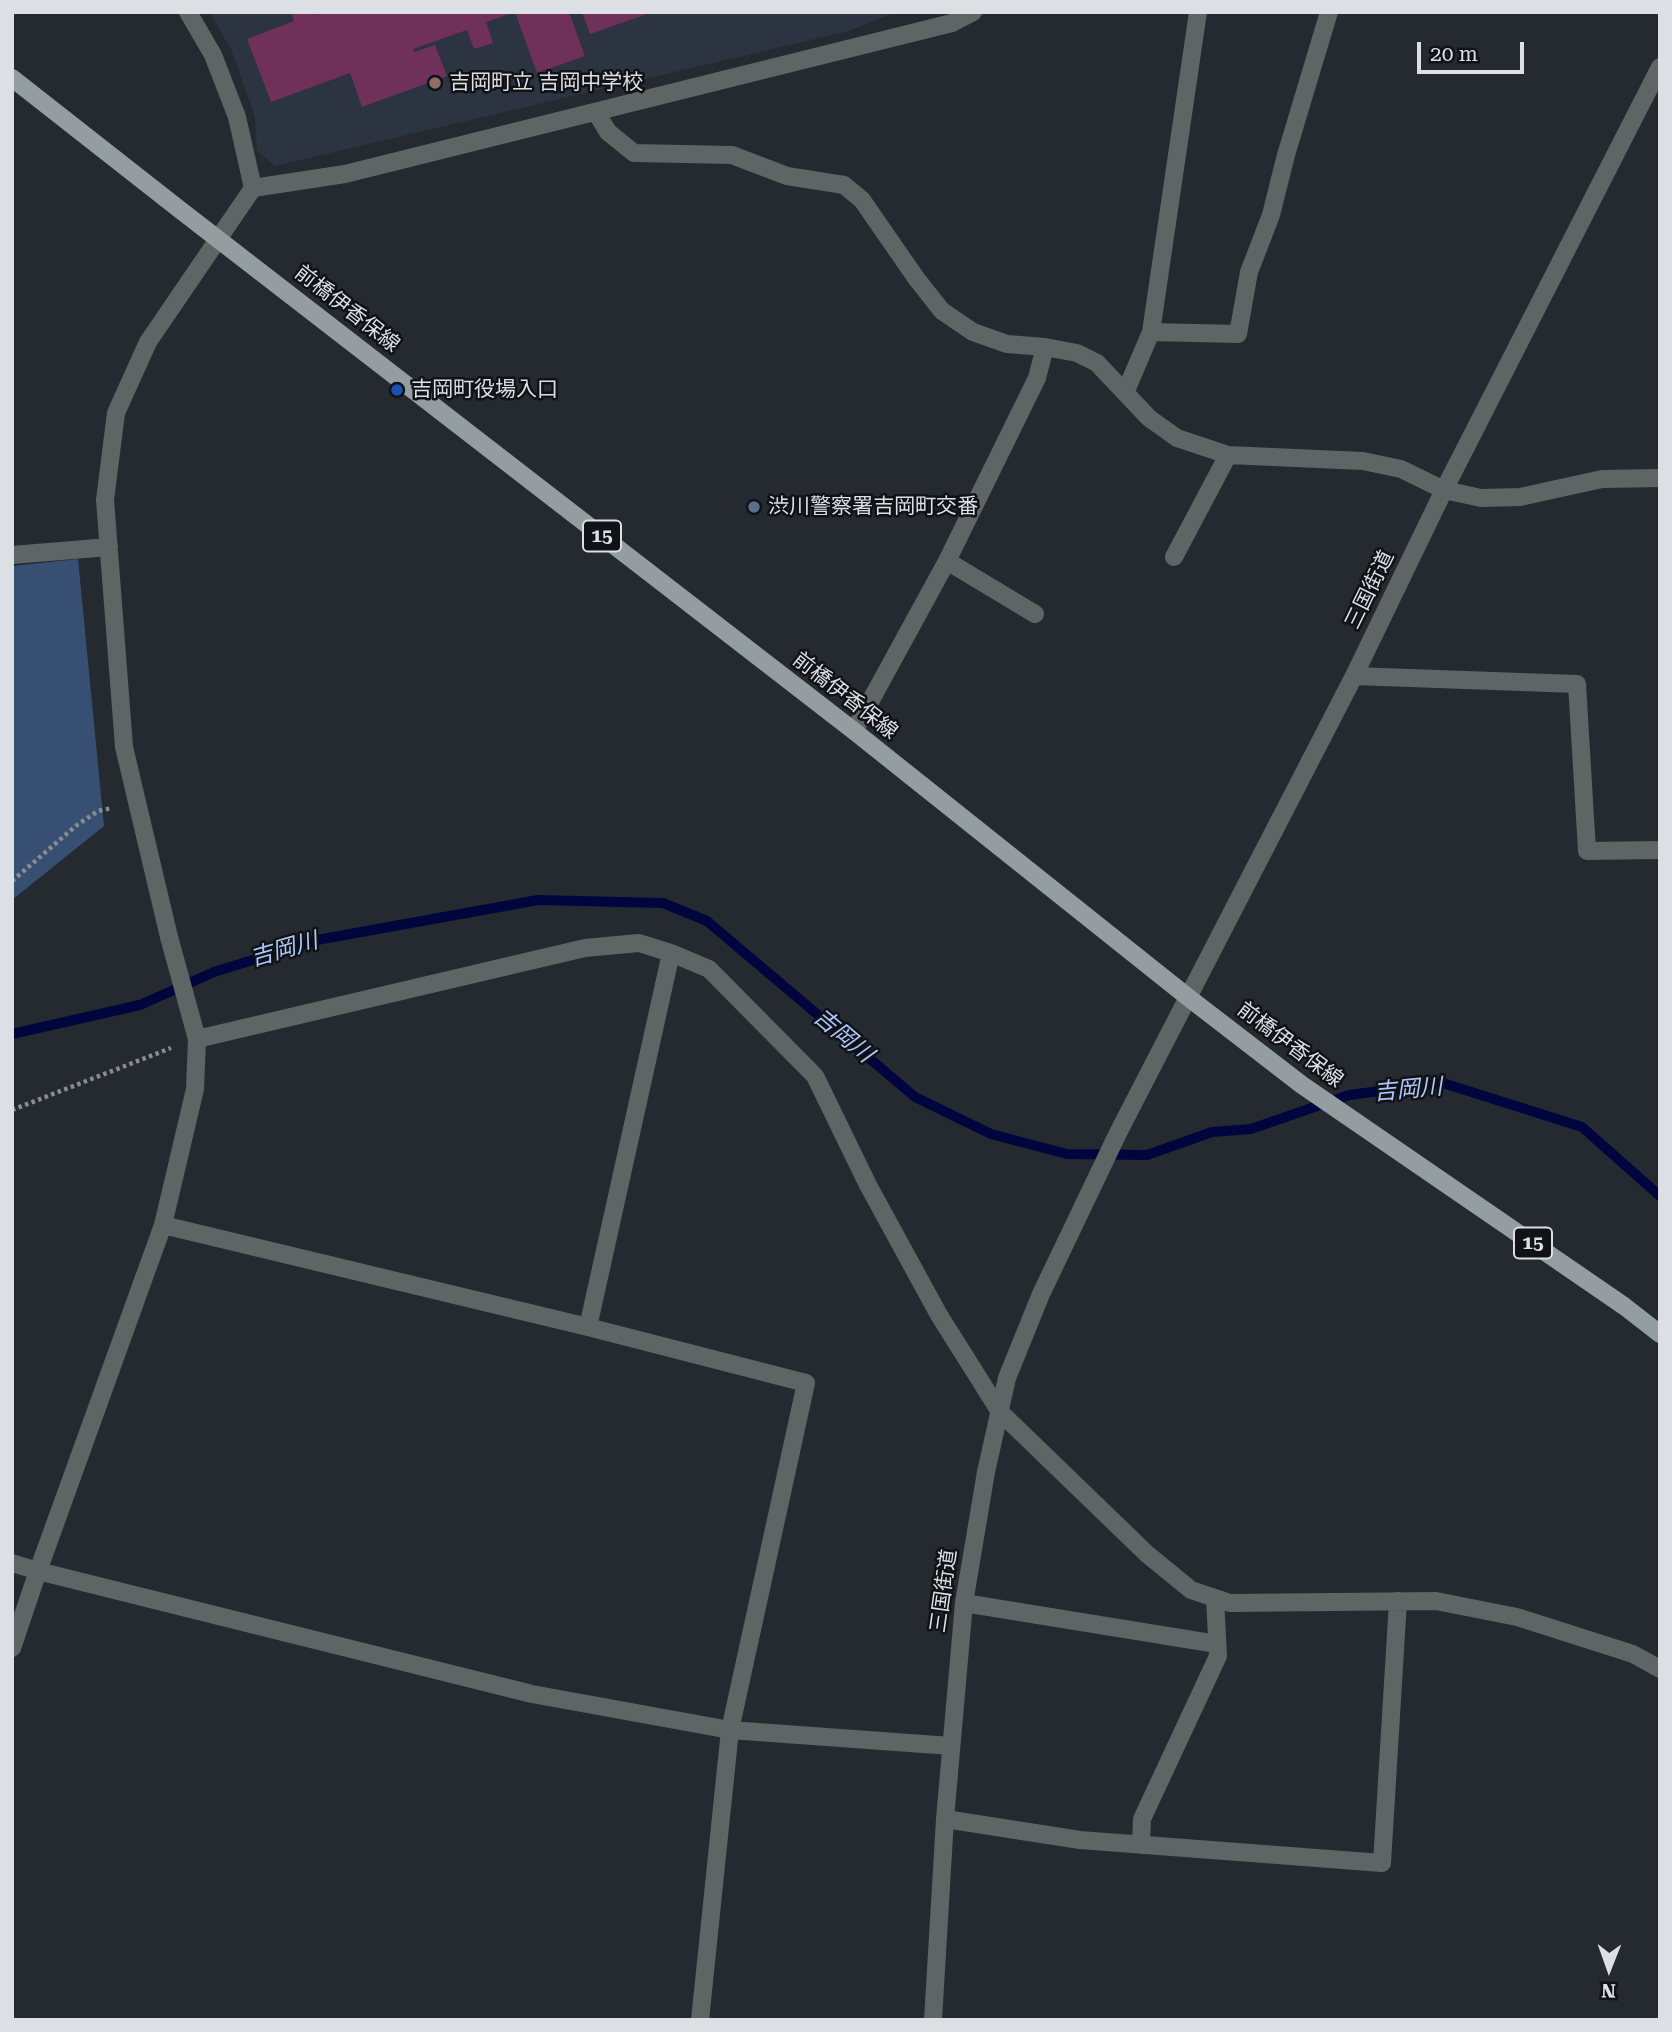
<!DOCTYPE html>
<meta charset="utf-8">
<style>
body{margin:0}
#map{position:relative;width:1672px;height:2032px;overflow:hidden;background:#252a30;font-family:"Roboto Serif",serif}
canvas{display:block}
.frame{position:absolute;inset:0;border:14px solid #dcdfe4;pointer-events:none}
.north{position:absolute;left:1574px;top:1934px;width:70px;height:70px;-webkit-text-stroke:5px #101215;paint-order:stroke;rotate:181deg;font-size:19px;font-weight:700;line-height:28px;text-align:center;color:#dcdfe4}
.north::after{content:'';display:block;margin:auto;width:24px;height:32px;background:#dcdfe4;clip-path:polygon(50% 0,100% 100%,50% 72%,0 100%)}
.scale{position:absolute;left:1417px;top:42px;width:107px;height:32px;box-sizing:border-box;border:4px solid #dcdfe4;border-top:0;padding-left:9px;font-size:21px;line-height:24px;white-space:nowrap;color:#dcdfe4;-webkit-text-stroke:5px #101215;paint-order:stroke}
</style>
<div id="map">
<canvas width="1672" height="2032"></canvas>
<div class="frame"></div>
<div class="north">N</div>
<div class="scale">20 m</div>
</div>
<script>
const ctx = document.querySelector('canvas').getContext('2d');
ctx.lineJoin = 'round';
function paint(path, color) {
  ctx.fillStyle = color;
  ctx.fill(path, 'evenodd');
}
function shape(rows) {
  const path = new Path2D();
  for (const r of rows) {
    path.moveTo(r[0], r[1]);
    for (let i = 2; i < r.length; i += 2) path.lineTo(r[i], r[i + 1]);
  }
  return path;
}
function trace(path, color, width, dash) {
  ctx.strokeStyle = color;
  ctx.lineWidth = width;
  ctx.lineCap = dash ? 'butt' : 'round';
  ctx.setLineDash(dash || []);
  ctx.stroke(path);
}
function label(font, color, halo, rows, align = 'center') {
  ctx.font = font + ' "Roboto Serif","Noto Sans JP",serif';
  ctx.lineWidth = 5;
  ctx.setLineDash([]);
  ctx.textBaseline = 'middle';
  ctx.strokeStyle = halo;
  ctx.fillStyle = color;
  for (const [text, x, y, turn = 0] of rows) {
    ctx.save();
    ctx.translate(x, y);
    ctx.rotate((+turn || 0) * Math.PI / 180);
    ctx.textAlign = isNaN(turn) ? turn : align;
    if (halo) ctx.strokeText(text, 0, 0);
    ctx.fillText(text, 0, 0);
    ctx.restore();
  }
}
paint(shape([
 [209,12,897,12,849,31,275,166,257,151,255,117,231,49]
]), '#2b3440');
paint(shape([
 [78,559,104,826,12,900,12,566]
]), '#364f72');
trace(shape([
 [12,1034,140,1005,214,972,317,940,538,900,663,903,707,921,915,1097,991,1134,1067,1154,1147,1155,1212,1132,1251,1129,1349,1095,1443,1083,1582,1127,1660,1196]
]), '#00053d', 10);
paint(shape([
 [291,12,316,12,317,15,324,12,513,13,486,22,493,43,474,49,467,30,413,49,414,52,435,45,447,76,362,107,350,73,271,102,247,39,294,21],
 [515,12,569,12,585,56,537,73],
 [582,12,650,12,650,13,590,34]
]), '#6f3059');
trace(shape([
 [12,881,77,825,98,811,112,808],
 [12,1110,171,1048]
]), '#898d92', 4.5, [3.5, 3.5]);
trace(shape([
 [188,12,213,55,237,117,253,188],
 [596,112,608,132,634,153,732,155,787,176,844,185,862,200,916,278,942,311,973,332,1007,344,1045,347,1077,353,1097,363,1149,418,1177,438,1228,455,1363,461,1401,469,1444,490,1481,498,1520,497,1602,479,1660,478],
 [1151,332,1238,334,1249,272,1271,215,1286,155,1329,12],
 [1125,393,1151,332,1198,12],
 [12,555,109,547],
 [1174,557,1228,455],
 [947,561,1035,614],
 [1354,676,1577,684,1587,851,1660,850],
 [854,731,947,561,1037,378,1045,347],
 [197,1039,585,948,639,943,671,953,709,969,815,1076,868,1185,939,1315,1000,1412,1147,1554,1191,1590,1230,1603,1436,1601,1517,1617,1633,1654,1660,1669],
 [163,1225,588,1327,806,1383,730,1730,700,2020],
 [588,1327,671,953],
 [12,1563,38,1571,532,1694,730,1730,951,1746],
 [964,1603,1217,1644],
 [12,1648,38,1571,163,1225,195,1089,197,1039,169,937,124,747,105,500,116,413,148,342,253,188,345,174,952,23,973,12],
 [945,1819,1080,1840,1382,1863,1398,1601],
 [1141,1845,1142,1819,1218,1656,1215,1598],
 [933,2020,945,1819,964,1603,986,1472,1007,1378,1041,1294,1119,1131,1354,676,1444,490,1660,67]
]), '#5f6465', 18);
trace(shape([
 [12,78,179,209,854,731,1189,998,1302,1085,1624,1306,1660,1334]
]), '#949ea1', 18);
for (const [x, y, r, color] of [
 [435,83,7,"#8d6e63"],
 [397,390,7,"#1a4fb4"],
 [754,507,7,"#5c6f8a"]
]) {
  const dot = new Path2D();
  dot.arc(x, y, r, 0, 2 * Math.PI);
  ctx.fillStyle = color;
  ctx.fill(dot);
  trace(dot, '#101215', 2.5);
}
for (const [x, y, w] of [
 [602,536,38],
 [1533,1243,38]
]) {
  const box = new Path2D();
  box.roundRect(x - w / 2, y - 15.5, w, 31, 5);
  ctx.fillStyle = '#101215';
  ctx.fill(box);
  trace(box, '#dcdfe4', 2);
}
label('bold 19px', '#dcdfe4', null, [
 ["15",602,536],
 ["15",1533,1243]
]);
label('21px', '#dcdfe4', '#101215', [
 ["吉岡町立 吉岡中学校",449,83],
 ["吉岡町役場入口",411,390],
 ["渋川警察署吉岡町交番",768,507]
], 'left');
label('21px', '#dcdfe4', '#101215', [
 ["前橋伊香保線",347,309,38],
 ["三国街道",1370,590,-64],
 ["前橋伊香保線",845,696,38],
 ["前橋伊香保線",1290,1045,37],
 ["三国街道",944,1591,-82]
]);
label('italic 23px', '#adc6fc', '#101215', [
 ["吉岡川",284,950,-16],
 ["吉岡川",843,1036,40],
 ["吉岡川",1408,1090,-5]
]);
</script>
